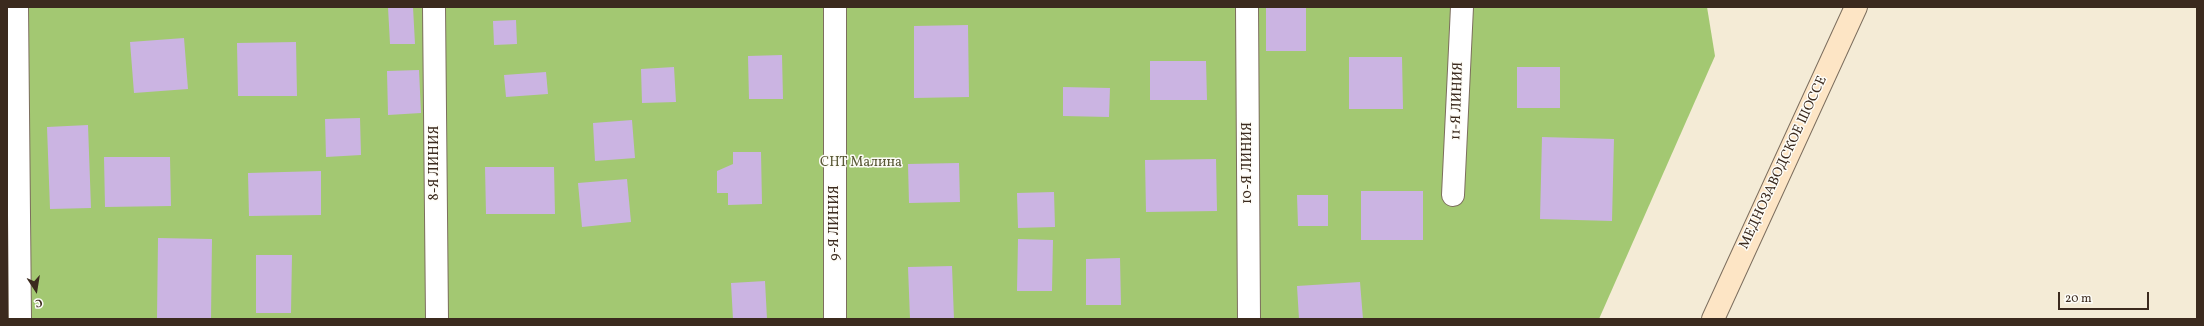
<!DOCTYPE html>
<meta charset="utf-8">
<style>
body{margin:0}
#map{position:relative;width:2204px;height:326px;overflow:hidden;background:#f4ebd6;font-family:Vollkorn,serif}
canvas{display:block}
.frame{position:absolute;inset:0;border:8px solid #3b2a1e;pointer-events:none}
.north{position:absolute;left:16px;top:270px;width:40px;height:40px;-webkit-text-stroke:3px #fdfcf7;paint-order:stroke;rotate:168deg;font-size:11px;font-weight:700;line-height:16px;text-align:center;color:#3b2a1e}
.north::after{content:'';display:block;margin:auto;width:14px;height:18px;background:#3b2a1e;clip-path:polygon(50% 0,100% 100%,50% 72%,0 100%)}
.scale{position:absolute;left:2058px;top:292px;width:91px;height:18px;box-sizing:border-box;border:2px solid #3b2a1e;border-top:0;padding-left:5px;font-size:12px;line-height:14px;white-space:nowrap;color:#3b2a1e;-webkit-text-stroke:3px #fdfcf7;paint-order:stroke}
</style>
<div id="map">
<canvas width="2204" height="326"></canvas>
<div class="frame"></div>
<div class="north">С</div>
<div class="scale">20 m</div>
</div>
<script>
const ctx = document.querySelector('canvas').getContext('2d');
ctx.lineJoin = 'round';
function paint(path, color) {
  ctx.fillStyle = color;
  ctx.fill(path, 'evenodd');
}
function shape(rows) {
  const path = new Path2D();
  for (const r of rows) {
    path.moveTo(r[0], r[1]);
    for (let i = 2; i < r.length; i += 2) path.lineTo(r[i], r[i + 1]);
  }
  return path;
}
function trace(path, color, width, dash) {
  ctx.strokeStyle = color;
  ctx.lineWidth = width;
  ctx.lineCap = dash ? 'butt' : 'round';
  ctx.setLineDash(dash || []);
  ctx.stroke(path);
}
function label(font, color, halo, rows, align = 'center') {
  ctx.font = font + ' Vollkorn,serif';
  ctx.lineWidth = 3;
  ctx.setLineDash([]);
  ctx.textBaseline = 'middle';
  ctx.strokeStyle = halo;
  ctx.fillStyle = color;
  for (const [text, x, y, turn = 0] of rows) {
    ctx.save();
    ctx.translate(x, y);
    ctx.rotate((+turn || 0) * Math.PI / 180);
    ctx.textAlign = isNaN(turn) ? turn : align;
    if (halo) ctx.strokeText(text, 0, 0);
    ctx.fillText(text, 0, 0);
    ctx.restore();
  }
}
paint(shape([
 [7,7,1707,7,1715,56,1599,319,7,319]
]), '#a3c872');
paint(shape([
 [388,7,413,7,415,44,390,44],
 [1266,8,1306,8,1306,51,1266,51],
 [516,20,517,44,494,45,493,21],
 [968,25,969,97,914,98,914,26],
 [184,38,188,89,134,93,130,42],
 [296,42,297,96,238,96,237,43],
 [782,55,783,99,749,99,748,56],
 [1349,57,1402,57,1403,109,1349,109],
 [1150,61,1206,61,1207,100,1150,100],
 [674,67,676,102,642,103,641,69],
 [1517,67,1560,67,1560,108,1517,108],
 [419,70,421,113,388,115,387,71],
 [546,72,548,94,506,97,504,75],
 [1063,87,1110,88,1109,117,1063,116],
 [360,118,361,155,326,157,325,119],
 [632,120,635,158,595,161,593,123],
 [88,125,91,208,50,209,47,127],
 [1542,137,1614,139,1612,221,1540,219],
 [733,152,761,152,762,204,728,205,728,193,717,193,717,171,733,164],
 [104,157,170,157,171,206,105,207],
 [1216,159,1217,211,1146,212,1145,160],
 [959,163,960,202,909,203,908,164],
 [485,167,554,167,555,214,486,214],
 [321,171,321,215,249,216,248,173],
 [627,179,631,222,582,227,578,183],
 [1361,191,1423,191,1423,240,1361,240],
 [1054,192,1055,227,1018,228,1017,193],
 [1297,195,1328,195,1328,226,1298,226],
 [158,238,212,239,211,319,157,318],
 [1018,239,1053,240,1052,291,1017,291],
 [256,255,292,255,291,313,256,313],
 [1120,258,1121,305,1086,305,1086,259],
 [952,266,954,319,910,319,908,267],
 [765,281,767,319,733,319,731,283],
 [1360,282,1363,319,1299,319,1297,286]
]), '#cbb4e2');
const street = shape([
 [17,7,20,319],
 [434,7,437,319],
 [1247,7,1249,319],
 [1453,195,1462,7],
 [835,319,835,7]
]);
const secondary = shape([
 [1713,319,1856,7]
]);
trace(street, '#7c6e5e', 24);
trace(secondary, '#7c6e5e', 24);
trace(street, '#fff', 22);
trace(secondary, '#fde5c5', 22);
label('14px', '#3b2a1e', '#fdfcf7', [
 ["11-Я ЛИНИЯ",1458,101,-88],
 ["8-Я ЛИНИЯ",435,163,-90],
 ["10-Я ЛИНИЯ",1248,163,-90],
 ["МЕДНОЗАВОДСКОЕ ШОССЕ",1784,163,-65],
 ["9-Я ЛИНИЯ",835,223,-90]
]);
label('14px', '#5a5937', '#fdfcf7', [
 ["СНТ Малина",861,163]
]);
</script>
